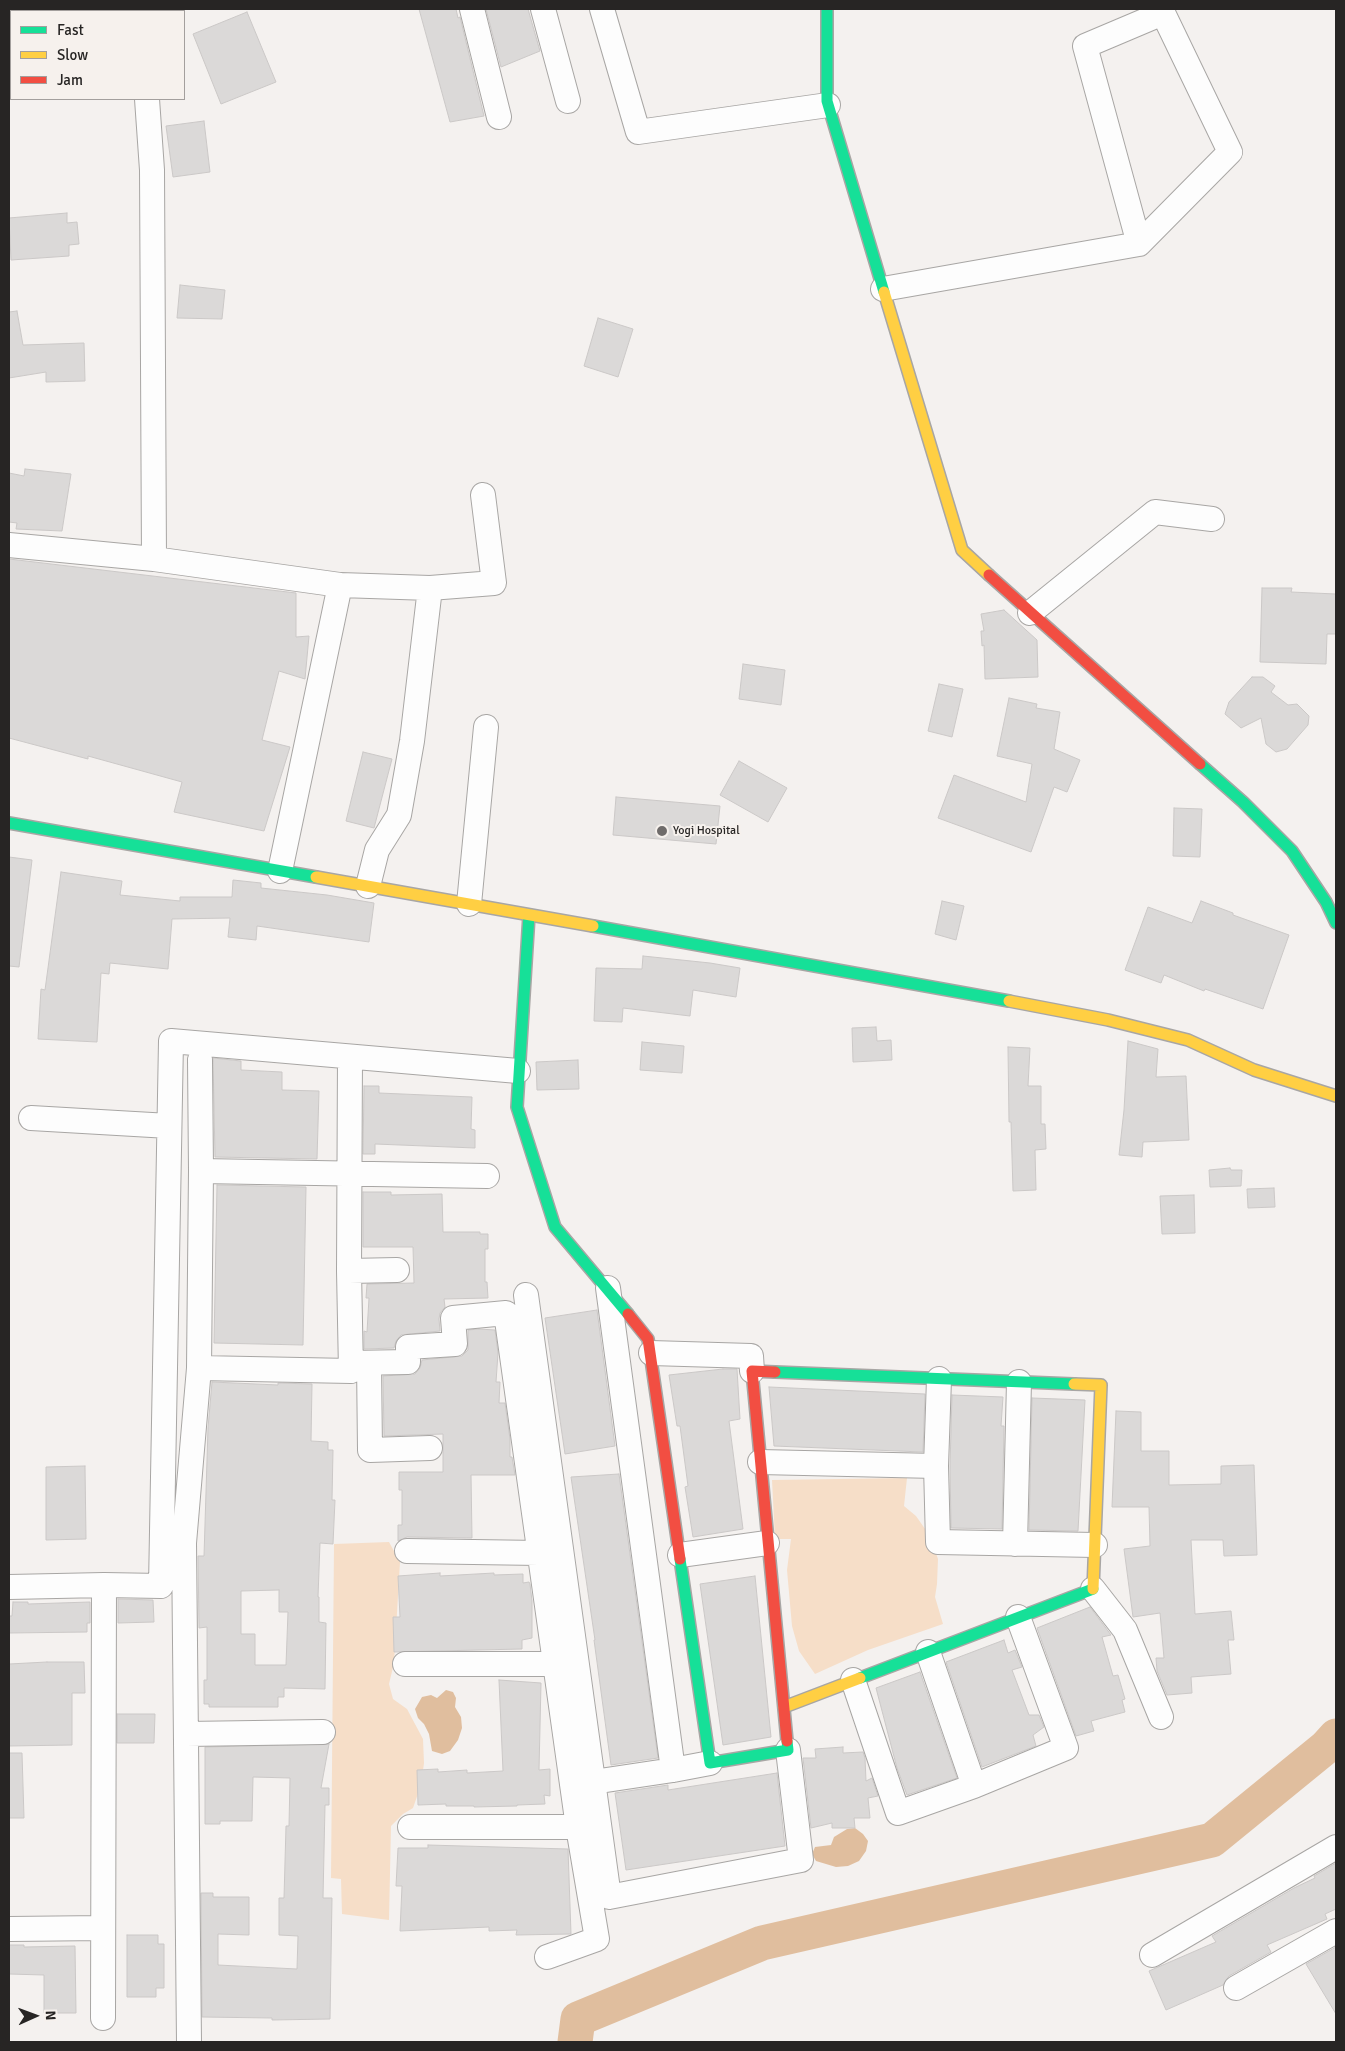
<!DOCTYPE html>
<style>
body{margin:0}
#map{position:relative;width:1345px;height:2051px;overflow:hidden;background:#f4f1ef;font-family:Signika,sans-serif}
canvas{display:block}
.frame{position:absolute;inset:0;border:10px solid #272524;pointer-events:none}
.legend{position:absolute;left:10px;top:10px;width:175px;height:90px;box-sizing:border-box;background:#f6f1ed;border:1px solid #a39f9d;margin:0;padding:6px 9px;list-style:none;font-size:15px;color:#272524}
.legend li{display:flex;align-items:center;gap:10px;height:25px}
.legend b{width:25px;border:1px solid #a39f9d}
.north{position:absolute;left:10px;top:1991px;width:50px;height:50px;-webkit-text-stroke:4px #f6f1ed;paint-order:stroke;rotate:88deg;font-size:14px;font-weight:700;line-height:20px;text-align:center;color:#272524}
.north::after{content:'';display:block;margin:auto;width:18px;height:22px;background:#272524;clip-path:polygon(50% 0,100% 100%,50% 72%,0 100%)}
</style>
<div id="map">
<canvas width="1345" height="2051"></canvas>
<div class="frame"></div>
<ul class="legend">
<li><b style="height:6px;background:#16e098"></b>Fast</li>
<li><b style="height:6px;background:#ffcf43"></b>Slow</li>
<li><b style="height:6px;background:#f24e42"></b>Jam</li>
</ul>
<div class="north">N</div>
</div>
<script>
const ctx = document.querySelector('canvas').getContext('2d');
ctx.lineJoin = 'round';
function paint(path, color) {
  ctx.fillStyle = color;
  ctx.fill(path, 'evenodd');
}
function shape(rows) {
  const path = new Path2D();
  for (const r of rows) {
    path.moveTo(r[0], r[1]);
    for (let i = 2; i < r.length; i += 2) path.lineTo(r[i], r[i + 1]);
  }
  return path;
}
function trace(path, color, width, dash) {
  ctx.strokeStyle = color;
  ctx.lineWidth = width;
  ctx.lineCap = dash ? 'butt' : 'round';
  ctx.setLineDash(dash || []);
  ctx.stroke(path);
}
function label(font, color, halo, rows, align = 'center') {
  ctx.font = font + ' Signika,sans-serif';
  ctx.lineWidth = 4;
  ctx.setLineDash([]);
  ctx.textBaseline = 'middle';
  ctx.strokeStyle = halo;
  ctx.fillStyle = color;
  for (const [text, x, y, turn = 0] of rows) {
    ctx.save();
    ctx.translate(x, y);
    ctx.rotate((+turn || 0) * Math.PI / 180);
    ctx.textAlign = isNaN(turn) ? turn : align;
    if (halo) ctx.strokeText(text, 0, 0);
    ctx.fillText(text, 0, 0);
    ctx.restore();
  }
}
paint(shape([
 [907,1478,904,1506,916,1516,930,1536,938,1559,937,1584,935,1597,943,1624,868,1650,815,1674,799,1651,792,1626,787,1570,791,1539,775,1539,772,1480],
 [389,1542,400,1562,394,1663,389,1684,393,1699,407,1709,423,1739,424,1763,421,1785,413,1808,403,1814,391,1826,389,1920,342,1914,341,1879,331,1878,334,1544]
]), '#f6dec8');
paint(shape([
 [446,1690,453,1692,456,1698,455,1707,461,1717,462,1728,458,1740,450,1751,442,1754,432,1751,429,1734,424,1724,418,1718,415,1709,422,1697,431,1695,437,1698],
 [855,1828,863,1834,868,1841,866,1851,859,1861,848,1866,836,1867,816,1861,812,1854,815,1847,831,1845,834,1837,847,1829]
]), '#e0be9e');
trace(shape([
 [575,2042,578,2019,762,1943,1212,1840,1326,1747,1336,1736]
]), '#e0be9e', 35);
const building = shape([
 [419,9,456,9,458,18,460,17,484,116,450,122,419,9],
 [486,9,528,9,540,51,501,67,486,9],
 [247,12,276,82,221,104,193,34,247,12],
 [204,121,210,172,173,177,166,126,204,121],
 [67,213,67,223,77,222,79,244,69,245,69,256,11,260,9,218,67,213],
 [180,285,225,290,222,319,177,318,180,285],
 [17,311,23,345,84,343,85,381,46,382,46,372,9,378,9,312,17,311],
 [598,318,633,329,618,377,584,366,598,318],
 [25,469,71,474,62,531,16,529,17,523,9,522,9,473,24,476,25,469],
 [9,559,296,593,296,637,309,636,305,679,279,671,262,740,290,747,264,831,174,812,182,782,88,756,88,759,9,738,9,559],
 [1262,588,1292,588,1291,592,1336,594,1336,634,1327,634,1326,664,1260,662,1262,588],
 [1004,610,1037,640,1038,677,985,679,984,645,982,646,981,631,984,631,981,614,1004,610],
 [743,664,785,670,781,705,739,699,743,664],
 [1252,677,1263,677,1275,686,1271,692,1288,705,1297,704,1309,716,1308,725,1287,749,1276,752,1266,744,1261,718,1241,728,1225,714,1229,702,1252,677],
 [939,684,963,689,952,737,928,731,939,684],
 [1009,698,1037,704,1036,708,1060,712,1054,749,1080,760,1067,792,1054,787,1031,852,938,818,954,775,1026,802,1032,764,997,756,1009,698],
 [363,752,392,759,374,828,346,821,363,752],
 [739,761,787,788,768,822,720,795,739,761],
 [616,797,720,806,716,844,613,835,616,797],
 [1174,808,1202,809,1200,857,1173,856,1174,808],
 [9,857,32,860,19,967,9,966,9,857],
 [61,872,122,881,120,895,180,901,180,897,232,897,233,880,261,883,261,888,327,895,374,903,369,942,257,926,256,940,228,937,230,918,172,919,168,969,110,963,109,974,101,973,97,1042,38,1039,41,989,45,990,61,872],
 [942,901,964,906,956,940,935,934,942,901],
 [1201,901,1233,913,1233,915,1289,935,1263,1009,1205,989,1204,991,1164,975,1161,983,1125,970,1148,907,1192,923,1201,901],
 [643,956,710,963,740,968,736,997,693,990,690,1016,623,1008,622,1022,594,1021,596,968,642,969,643,956],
 [876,1027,877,1041,891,1040,892,1060,853,1062,852,1028,876,1027],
 [1128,1041,1158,1049,1156,1077,1186,1076,1189,1140,1143,1142,1142,1157,1119,1155,1124,1110,1128,1041],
 [642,1042,684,1046,682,1073,640,1070,642,1042],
 [1008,1047,1030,1048,1028,1086,1041,1086,1041,1124,1045,1124,1046,1149,1035,1150,1036,1190,1013,1191,1011,1122,1009,1122,1008,1047],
 [213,1058,241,1061,241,1070,282,1072,282,1090,319,1091,317,1159,215,1157,213,1058],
 [578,1060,579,1089,537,1090,536,1062,578,1060],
 [364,1086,379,1086,379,1093,472,1097,471,1129,475,1130,475,1148,375,1144,375,1154,363,1154,364,1086],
 [1230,1168,1231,1170,1242,1170,1241,1186,1210,1187,1209,1170,1230,1168],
 [217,1185,306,1187,303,1345,214,1343,217,1185],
 [1274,1188,1275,1207,1248,1208,1247,1189,1274,1188],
 [363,1192,391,1192,391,1195,442,1194,443,1232,480,1232,480,1234,488,1234,488,1249,485,1249,485,1282,487,1282,488,1298,444,1299,445,1307,440,1313,439,1319,440,1331,401,1335,396,1341,394,1348,364,1349,364,1331,367,1332,369,1298,366,1298,367,1284,414,1283,413,1247,363,1247,363,1192],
 [1194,1195,1195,1233,1162,1234,1160,1196,1194,1195],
 [597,1310,615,1446,565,1454,545,1318,597,1310],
 [479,1329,495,1330,498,1353,496,1382,500,1382,499,1403,505,1403,510,1439,510,1457,512,1457,515,1475,471,1475,472,1538,407,1537,398,1541,398,1525,402,1525,402,1490,399,1490,399,1472,443,1472,443,1434,384,1436,383,1376,415,1374,420,1368,422,1360,462,1356,468,1350,468,1330,479,1329],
 [723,1369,737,1369,740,1419,729,1421,743,1529,693,1537,685,1487,688,1486,680,1426,677,1426,669,1375,723,1369],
 [212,1382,278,1385,278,1383,312,1384,311,1441,328,1442,328,1450,333,1450,332,1500,335,1500,333,1544,320,1543,318,1597,319,1597,319,1622,326,1623,325,1689,284,1688,284,1697,278,1697,278,1707,209,1707,209,1704,204,1704,204,1680,207,1680,207,1627,199,1628,198,1556,204,1556,208,1428,212,1382],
 [279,1590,279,1612,288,1612,286,1665,255,1665,255,1634,241,1634,241,1591,279,1590],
 [769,1387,925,1394,923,1452,774,1446,769,1387],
 [952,1395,1003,1397,1001,1426,1004,1426,1002,1529,951,1528,950,1466,952,1395],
 [1032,1398,1085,1400,1078,1531,1029,1530,1032,1398],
 [1116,1411,1141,1412,1141,1451,1169,1451,1169,1485,1221,1484,1221,1466,1254,1465,1257,1555,1224,1556,1223,1540,1191,1540,1195,1614,1231,1611,1234,1640,1228,1640,1231,1674,1191,1677,1192,1693,1167,1695,1157,1671,1156,1658,1164,1658,1160,1613,1133,1617,1124,1549,1150,1546,1149,1507,1112,1507,1116,1411],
 [85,1466,86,1539,46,1540,46,1467,85,1466],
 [619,1474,658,1758,611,1765,594,1640,595,1640,571,1477,619,1474],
 [440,1573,440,1576,494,1573,494,1575,523,1574,523,1583,529,1582,530,1584,532,1601,532,1638,522,1640,522,1649,394,1652,393,1617,400,1617,398,1576,440,1573],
 [755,1576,771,1737,723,1745,700,1584,755,1576],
 [118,1599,153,1600,154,1622,118,1623,118,1599],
 [13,1602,28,1602,28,1604,90,1602,90,1623,87,1623,87,1632,9,1633,9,1616,12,1616,13,1602],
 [1090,1607,1111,1635,1102,1637,1113,1676,1118,1675,1125,1699,1122,1700,1125,1712,1091,1721,1094,1731,1076,1736,1037,1628,1090,1607],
 [1004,1640,1008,1653,1015,1650,1022,1667,1012,1670,1029,1715,1039,1715,1044,1727,1033,1735,1036,1746,982,1767,946,1662,1004,1640],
 [47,1662,84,1662,85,1693,72,1693,72,1745,9,1746,9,1664,47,1662],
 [920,1672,957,1778,907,1795,897,1768,876,1688,920,1672],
 [499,1680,541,1683,539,1770,550,1769,550,1796,544,1795,545,1804,517,1805,517,1806,474,1807,474,1806,446,1806,446,1804,418,1805,417,1770,438,1769,438,1772,467,1770,467,1773,503,1771,499,1680],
 [117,1714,155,1714,154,1743,117,1743,117,1714],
 [329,1744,321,1788,329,1788,329,1805,325,1805,323,1898,332,1898,330,2019,272,2020,272,2018,202,2017,201,1893,213,1893,213,1897,249,1897,249,1935,218,1934,218,1965,297,1969,298,1936,279,1935,279,1898,284,1898,286,1826,289,1826,290,1778,253,1777,252,1821,220,1821,220,1824,205,1824,205,1747,329,1744],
 [843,1747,843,1753,863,1752,865,1758,866,1781,872,1778,878,1796,868,1798,870,1818,854,1818,855,1828,832,1828,832,1823,811,1828,803,1758,816,1758,815,1749,843,1747],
 [9,1753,22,1753,24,1818,9,1818,9,1753],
 [777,1773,785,1846,626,1870,615,1793,668,1785,668,1790,777,1773],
 [428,1845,568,1849,571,1934,516,1935,517,1930,489,1931,489,1927,400,1931,402,1886,396,1886,398,1848,428,1848,428,1845],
 [1336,1863,1336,1909,1325,1914,1327,1919,1267,1945,1271,1952,1229,1976,1223,1985,1166,2010,1149,1971,1216,1942,1212,1936,1294,1888,1315,1878,1314,1876,1336,1863],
 [127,1935,158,1935,158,1944,164,1944,164,1988,156,1988,156,1997,127,1997,127,1935],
 [9,1945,24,1945,24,1947,75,1946,76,2013,44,2013,44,1975,9,1974,9,1945],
 [1336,1947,1336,2014,1306,1964,1336,1947]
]);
paint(building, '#dbd9d8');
trace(building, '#cbc8c7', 1);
const street = shape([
 [141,9,141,11],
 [472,9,499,117],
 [543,9,568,101],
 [602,9,638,132,828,105],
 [147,99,152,170,154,559],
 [883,289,1139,244,1085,46,1163,13,1230,152,1139,244],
 [9,545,154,559,340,585,280,871],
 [340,585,430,588,494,583,483,495],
 [1030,613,1155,512,1212,519],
 [368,886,377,850,399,815,412,741,430,588],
 [469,904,486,727],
 [200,1060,201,1171,487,1176],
 [31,1118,169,1126],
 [349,1271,397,1270],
 [608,1288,673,1770,710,1763],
 [526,1295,609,1897,801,1860,788,1750],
 [651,1353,751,1356,752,1371],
 [351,1363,408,1362,408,1347,455,1344,453,1318,506,1313,578,1827,597,1939,547,1957],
 [369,1363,370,1450,430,1448],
 [199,1368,351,1371,349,1271,350,1057],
 [760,1462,936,1466,938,1542,1095,1545],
 [936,1466,939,1379],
 [1015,1544,1019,1382],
 [407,1551,539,1553],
 [680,1555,767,1543],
 [9,1587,104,1585],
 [1093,1589,1125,1630,1161,1717],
 [405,1664,555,1664],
 [853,1680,898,1813,974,1786,928,1652],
 [186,1734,323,1732],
 [593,1782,673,1770],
 [974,1786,1066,1748,1018,1617],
 [410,1827,578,1827],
 [9,1929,103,1928],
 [1152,1955,1336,1847],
 [1236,1988,1336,1931],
 [103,2018,104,1585,161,1586,171,1041,518,1071],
 [189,2042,184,1543,199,1368,201,1171]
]);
const fast = shape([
 [827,9,827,101,884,292],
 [1200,764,1243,802,1292,851,1326,902,1336,923],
 [9,823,316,877],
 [529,915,517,1107,555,1227,628,1314],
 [593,926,1009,1001],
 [775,1372,1074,1384],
 [680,1559,710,1763,788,1750,787,1741],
 [860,1678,1093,1589]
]);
const slow = shape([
 [107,11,114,9],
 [884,292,962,550,989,575],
 [316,877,593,926],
 [1009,1001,1108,1020,1188,1040,1254,1070,1336,1096],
 [1074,1384,1101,1385,1093,1589],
 [784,1707,860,1678]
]);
const jam = shape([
 [9,57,11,56],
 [989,575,1200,764],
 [628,1314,648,1339,680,1559],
 [775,1372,752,1371,787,1741]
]);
trace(street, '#a8a6a4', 26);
trace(fast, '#a8a6a4', 14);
trace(slow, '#a8a6a4', 14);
trace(jam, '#a8a6a4', 14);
trace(street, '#fdfdfd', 24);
trace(fast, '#16e098', 11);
trace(slow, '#ffcf43', 11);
trace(jam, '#f24e42', 11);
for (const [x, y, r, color] of [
 [662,831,6,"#6f6c6b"]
]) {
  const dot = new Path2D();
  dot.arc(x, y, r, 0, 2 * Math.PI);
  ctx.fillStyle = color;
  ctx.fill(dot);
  trace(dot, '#f6f1ed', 2);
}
label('12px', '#272524', '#f6f1ed', [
 ["Yogi Hospital",673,831]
], 'left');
</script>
